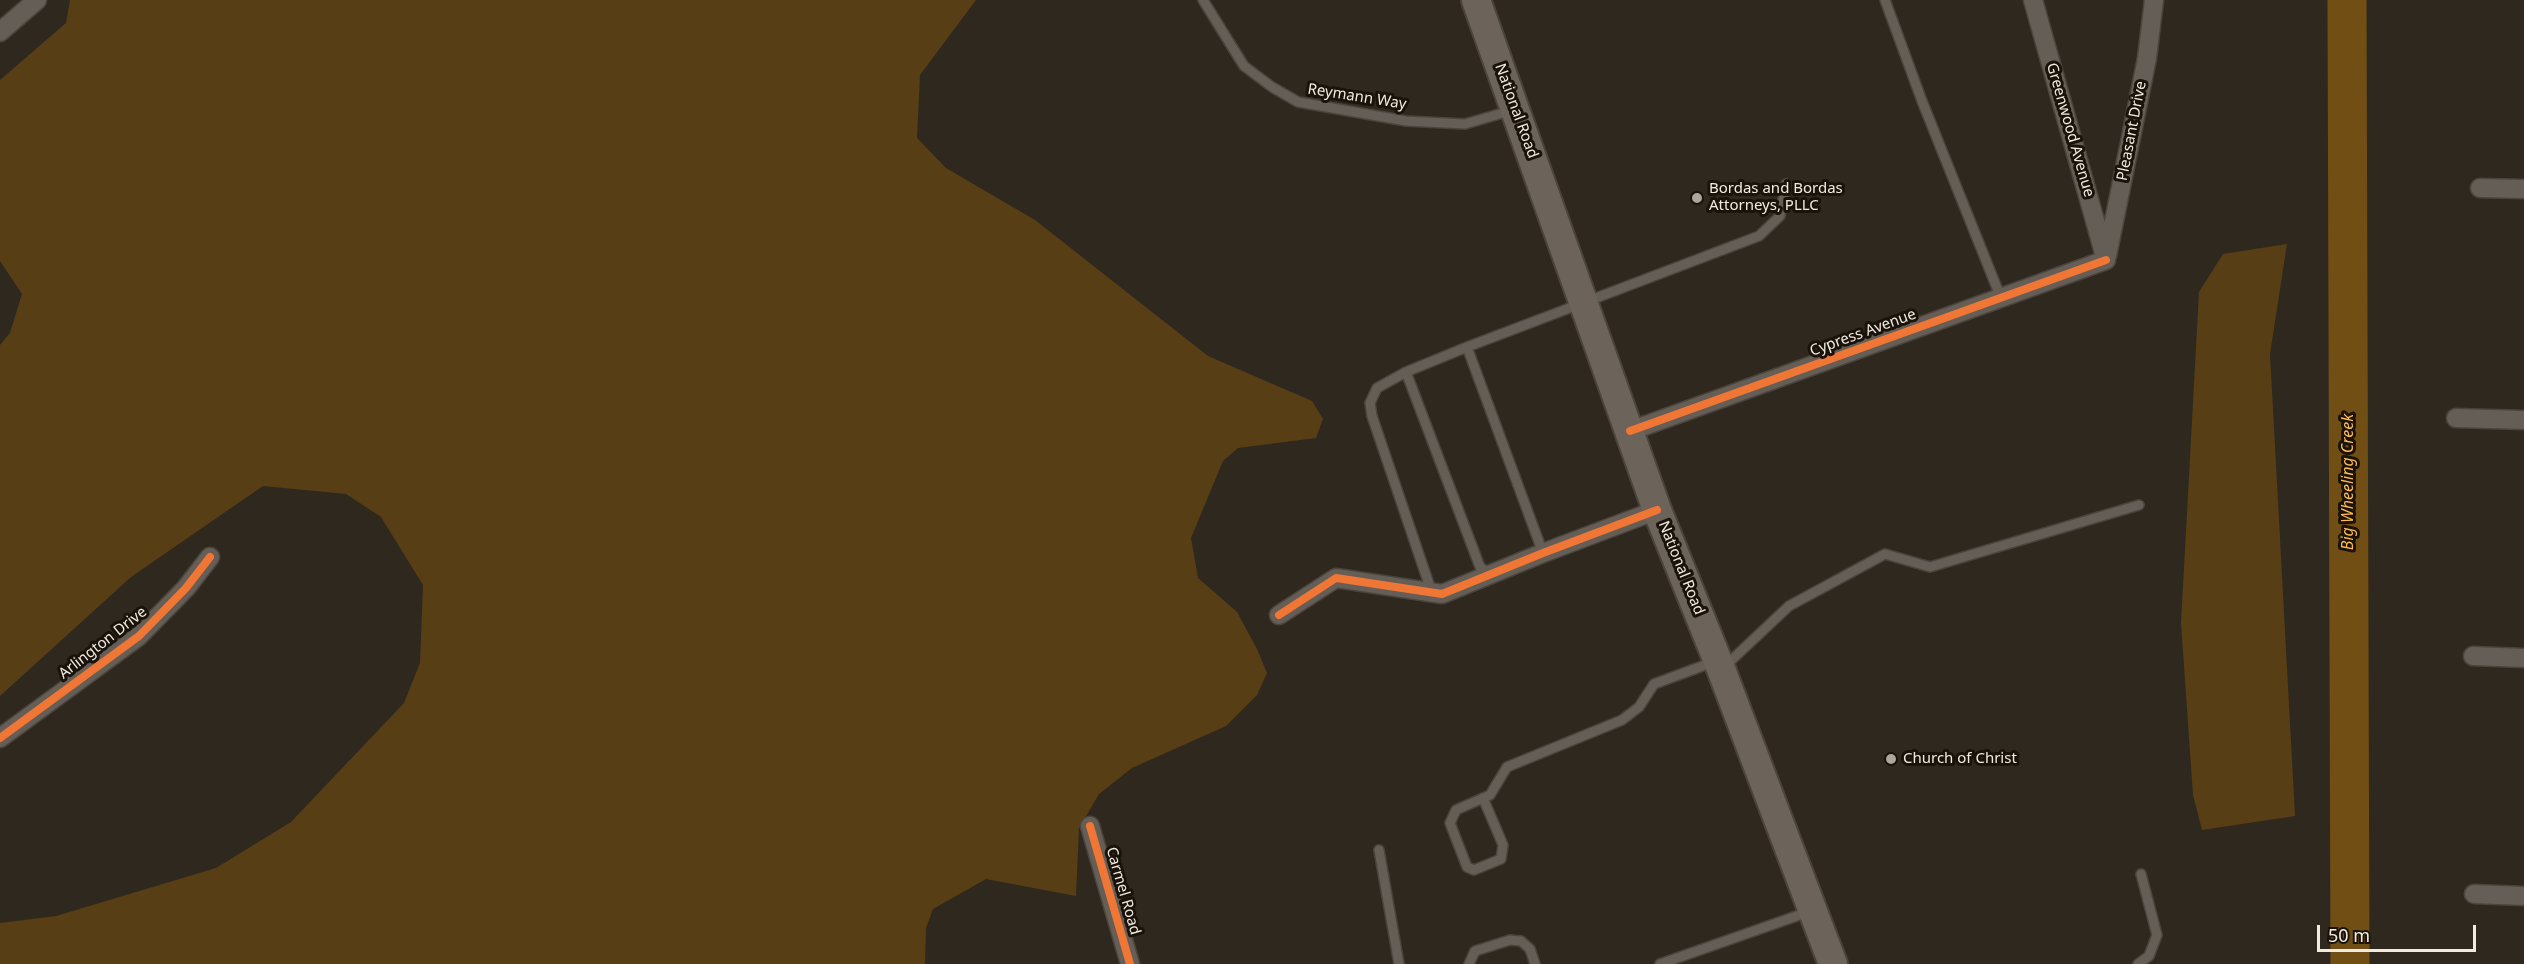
<!DOCTYPE html>
<style>
body{margin:0}
#map{position:relative;width:2524px;height:964px;overflow:hidden;background:#2f281f;font-family:"Noto Sans",sans-serif}
canvas{display:block}
.scale{position:absolute;left:2317px;top:925px;width:159px;height:27px;box-sizing:border-box;border:3px solid #f2eadf;border-top:0;padding-left:8px;font-size:18px;line-height:21px;white-space:nowrap;color:#f2eadf;-webkit-text-stroke:4px #19130b;paint-order:stroke}
</style>
<div id="map">
<canvas width="2524" height="964"></canvas>
<div class="scale">50 m</div>
</div>
<script>
const ctx = document.querySelector('canvas').getContext('2d');
ctx.lineJoin = 'round';
function paint(path, color) {
  ctx.fillStyle = color;
  ctx.fill(path, 'evenodd');
}
function shape(rows) {
  const path = new Path2D();
  for (const r of rows) {
    path.moveTo(r[0], r[1]);
    for (let i = 2; i < r.length; i += 2) path.lineTo(r[i], r[i + 1]);
  }
  return path;
}
function trace(path, color, width, dash) {
  ctx.strokeStyle = color;
  ctx.lineWidth = width;
  ctx.lineCap = dash ? 'butt' : 'round';
  ctx.setLineDash(dash || []);
  ctx.stroke(path);
}
function label(font, color, halo, rows, align = 'center') {
  ctx.font = font + ' "Noto Sans",sans-serif';
  ctx.lineWidth = 6;
  ctx.setLineDash([]);
  ctx.textBaseline = 'middle';
  ctx.strokeStyle = halo;
  ctx.fillStyle = color;
  for (const [text, x, y, turn = 0] of rows) {
    ctx.save();
    ctx.translate(x, y);
    ctx.rotate((+turn || 0) * Math.PI / 180);
    ctx.textAlign = isNaN(turn) ? turn : align;
    if (halo) ctx.strokeText(text, 0, 0);
    ctx.fillText(text, 0, 0);
    ctx.restore();
  }
}
paint(shape([
 [70,0,976,0,920,75,917,138,946,168,1035,220,1208,356,1312,401,1323,419,1316,438,1238,448,1223,461,1191,538,1198,578,1237,612,1257,649,1267,673,1257,695,1226,726,1132,768,1099,794,1079,828,1076,896,986,879,933,909,926,928,925,964,0,964,0,923,56,916,216,868,291,822,404,703,420,663,423,585,381,517,346,494,263,486,131,577,0,696,0,345,10,333,22,294,0,261,0,80,66,23],
 [2287,244,2270,354,2295,816,2202,830,2193,795,2181,623,2199,292,2223,254]
]), '#583e15');
trace(shape([
 [2347,0,2350,964]
]), '#714f14', 39);
const service = shape([
 [1203,0,1244,66,1272,87,1298,102,1406,121,1465,124,1513,110],
 [1885,0,1922,101,2001,298],
 [1467,347,1543,553],
 [1406,372,1480,567,1491,575],
 [1432,593,1372,416,1370,403,1377,388,1406,372,1467,347,1759,236,1780,216,1786,184],
 [1723,668,1789,606,1885,554,1930,567,2139,505],
 [1483,798,1503,845,1501,859,1474,870,1467,867,1450,823,1456,810,1490,795,1507,767,1622,720,1639,707,1654,684,1716,661],
 [1379,850,1399,964],
 [1469,964,1475,951,1510,940,1521,941,1530,949,1535,964],
 [1660,964,1811,911],
 [2138,964,2149,956,2157,935,2141,874]
]);
const minor = shape([
 [2033,0,2106,260],
 [0,32,37,0],
 [2480,188,2524,189],
 [2107,256,2147,58,2154,0],
 [2456,418,2524,420],
 [1630,431,2106,260],
 [1279,615,1336,578,1442,594,1543,553,1657,510],
 [2473,656,2524,658],
 [0,738,139,636,186,588,210,557],
 [1090,826,1130,964],
 [2474,894,2524,896]
]);
const primary = shape([
 [1476,0,1657,510,1721,669,1833,964]
]);
trace(service, '#4b443d', 12);
trace(minor, '#4b443d', 21);
trace(primary, '#4b443d', 32);
trace(service, '#645e56', 9);
trace(minor, '#645e56', 18);
trace(primary, '#6c645a', 28);
trace(shape([
 [1630,431,2106,260],
 [1279,615,1336,578,1442,594,1543,553,1657,510],
 [0,738,139,636,186,588,210,557],
 [1090,826,1130,964]
]), '#f07635', 8);
for (const [x, y, r, color] of [
 [1697,198,6,"#aea69c"],
 [1891,759,6,"#aea69c"]
]) {
  const dot = new Path2D();
  dot.arc(x, y, r, 0, 2 * Math.PI);
  ctx.fillStyle = color;
  ctx.fill(dot);
  trace(dot, '#19130b', 2);
}
label('15px', '#f2eadf', '#19130b', [
 ["Reymann Way",1357,97,9],
 ["National Road",1516,111,70],
 ["Greenwood Avenue",2070,130,74],
 ["Pleasant Drive",2132,131,-79],
 ["Cypress Avenue",1863,333,-20],
 ["National Road",1681,568,68],
 ["Arlington Drive",103,643,-38],
 ["Carmel Road",1123,891,74]
]);
label('15px', '#f2eadf', '#19130b', [
 ["Bordas and Bordas",1709,189],
 ["Attorneys, PLLC",1709,206],
 ["Church of Christ",1903,759]
], 'left');
label('italic 16px', '#ffbb51', '#19130b', [
 ["Big Wheeling Creek",2348,482,-90]
]);
</script>
